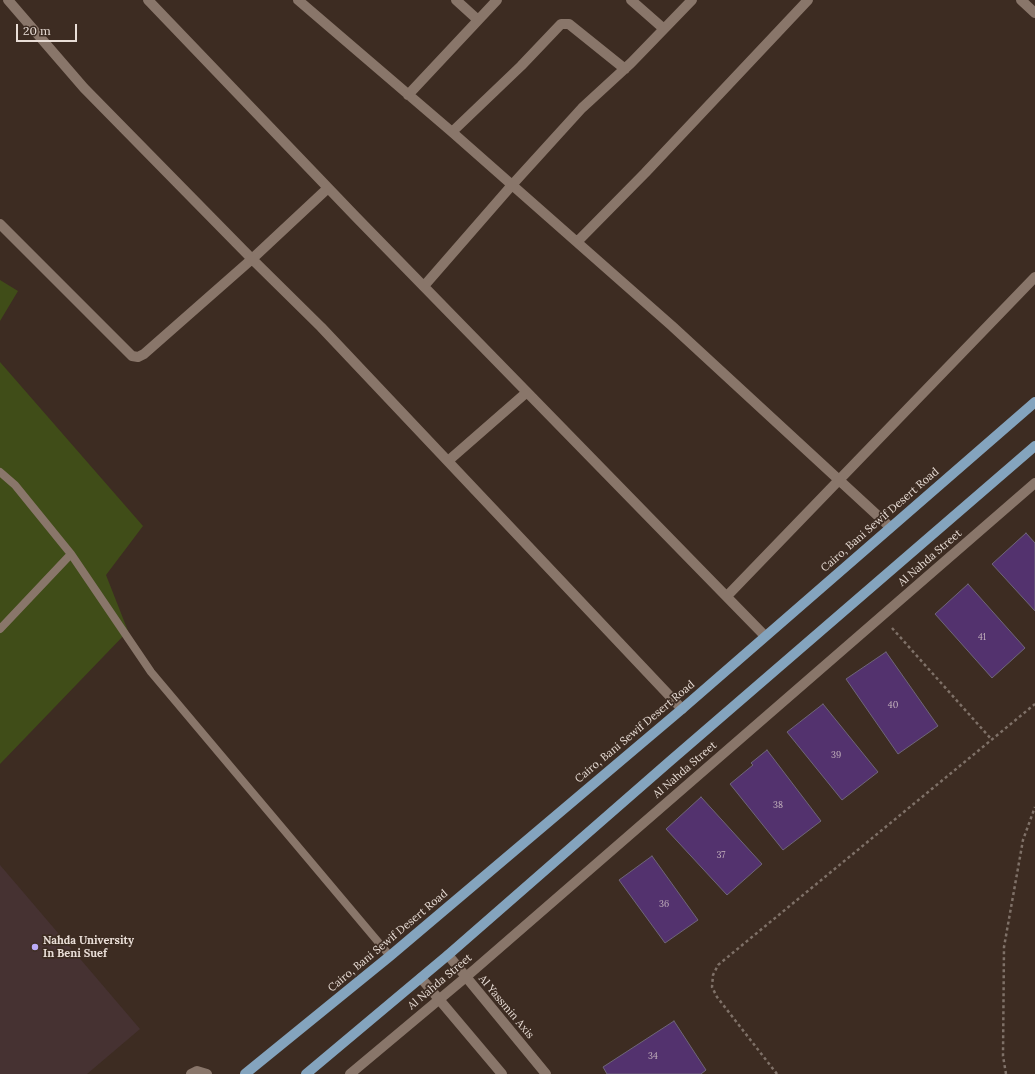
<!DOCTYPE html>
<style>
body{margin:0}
#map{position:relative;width:1035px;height:1074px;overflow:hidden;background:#3d2c22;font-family:Lora,serif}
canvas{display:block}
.scale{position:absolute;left:16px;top:24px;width:61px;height:18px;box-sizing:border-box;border:2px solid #e9ded7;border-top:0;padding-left:5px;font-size:12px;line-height:14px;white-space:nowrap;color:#e9ded7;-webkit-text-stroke:3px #3d2c22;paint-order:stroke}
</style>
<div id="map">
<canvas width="1035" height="1074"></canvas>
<div class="scale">20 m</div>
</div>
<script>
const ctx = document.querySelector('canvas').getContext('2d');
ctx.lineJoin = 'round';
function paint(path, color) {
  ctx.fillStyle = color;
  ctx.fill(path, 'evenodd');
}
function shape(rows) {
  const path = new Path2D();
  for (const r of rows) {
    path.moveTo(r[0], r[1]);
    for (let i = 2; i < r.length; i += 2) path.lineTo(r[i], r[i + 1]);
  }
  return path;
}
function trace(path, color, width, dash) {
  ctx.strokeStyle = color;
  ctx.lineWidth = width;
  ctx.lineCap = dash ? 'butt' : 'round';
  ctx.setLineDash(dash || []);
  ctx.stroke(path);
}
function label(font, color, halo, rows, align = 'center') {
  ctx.font = font + ' Lora,serif';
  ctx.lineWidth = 3.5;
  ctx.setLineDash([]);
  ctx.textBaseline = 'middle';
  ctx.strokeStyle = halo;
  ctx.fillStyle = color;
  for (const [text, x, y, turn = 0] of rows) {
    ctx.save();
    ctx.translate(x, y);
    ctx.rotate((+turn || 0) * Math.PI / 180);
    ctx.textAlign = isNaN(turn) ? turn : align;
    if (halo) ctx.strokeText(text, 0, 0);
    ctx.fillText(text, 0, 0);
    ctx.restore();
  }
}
paint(shape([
 [0,865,140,1029,87,1074,0,1074]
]), '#463232');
paint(shape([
 [0,280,18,291,0,321],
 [0,362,143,526,106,575,128,631,0,764]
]), '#404d18');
const building = shape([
 [1026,533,1035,543,1035,611,992,564,1026,533],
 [968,584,1025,648,992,678,935,614,968,584],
 [886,652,938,726,898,754,846,679,886,652],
 [823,704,878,772,842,800,787,732,823,704],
 [767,750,821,821,783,850,730,784,753,765,751,763,767,750],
 [701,797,762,864,727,895,666,829,701,797],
 [652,856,698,920,665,943,619,880,652,856],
 [674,1021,706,1070,701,1074,607,1074,603,1067,674,1021]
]);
paint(building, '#53326e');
trace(building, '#6f6678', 1);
trace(shape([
 [892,628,992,740],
 [777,1074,717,997,712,987,713,975,718,965,1035,704],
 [1006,1074,1003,1056,1004,947,1023,840,1035,807]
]), '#7f7168', 2.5, [3, 3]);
trace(shape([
 [0,472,15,485,71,554,151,672,390,956],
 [0,629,71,554]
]), '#89766a', 8);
trace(shape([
 [8,0,84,88,252,259,321,327,682,709],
 [148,0,356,217,765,636],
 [298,0,452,132,672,326,890,527],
 [456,0,478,20],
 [631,0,664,29],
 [1021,0,1035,13],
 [408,95,497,0],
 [452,132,521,66,561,24,569,24,625,69],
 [0,224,132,356,138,357,144,354,252,259,328,188],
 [577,242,645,173,808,0],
 [424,286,512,185,582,108,631,63,692,0],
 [448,461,527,392],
 [727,596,1035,277],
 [191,1074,197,1071,207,1074],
 [350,1074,466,977,1035,483]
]), '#89766a', 10);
trace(shape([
 [448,955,546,1074],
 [421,978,502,1074]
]), '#89766a', 10);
trace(shape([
 [245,1074,390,956,682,709,1035,402],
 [306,1074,448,955,669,762,1035,446]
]), '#84a4be', 10);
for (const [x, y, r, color] of [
 [35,947,4,"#bbaaf6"]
]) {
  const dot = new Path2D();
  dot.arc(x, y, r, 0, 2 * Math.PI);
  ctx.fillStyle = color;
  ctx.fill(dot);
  trace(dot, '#3d2c22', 1.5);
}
label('9px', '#c4b3bd', null, [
 ["41",982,637],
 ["40",893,705],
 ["39",836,755],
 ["38",778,805],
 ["37",721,855],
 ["36",664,904],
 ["34",653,1056]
]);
label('11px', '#e9ded7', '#3d2c22', [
 ["Cairo, Bani Sewif Desert Road",880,520,-41],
 ["Al Nahda Street",930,558,-41],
 ["Cairo, Bani Sewif Desert Road",635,732,-40],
 ["Al Nahda Street",685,770,-41],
 ["Cairo, Bani Sewif Desert Road",388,941,-40],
 ["Al Nahda Street",440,982,-40],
 ["Al Yassmin Axis",506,1007,50]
]);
label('bold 11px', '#e9ded7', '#3d2c22', [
 ["Nahda University",43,941],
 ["In Beni Suef",43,954]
], 'left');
</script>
